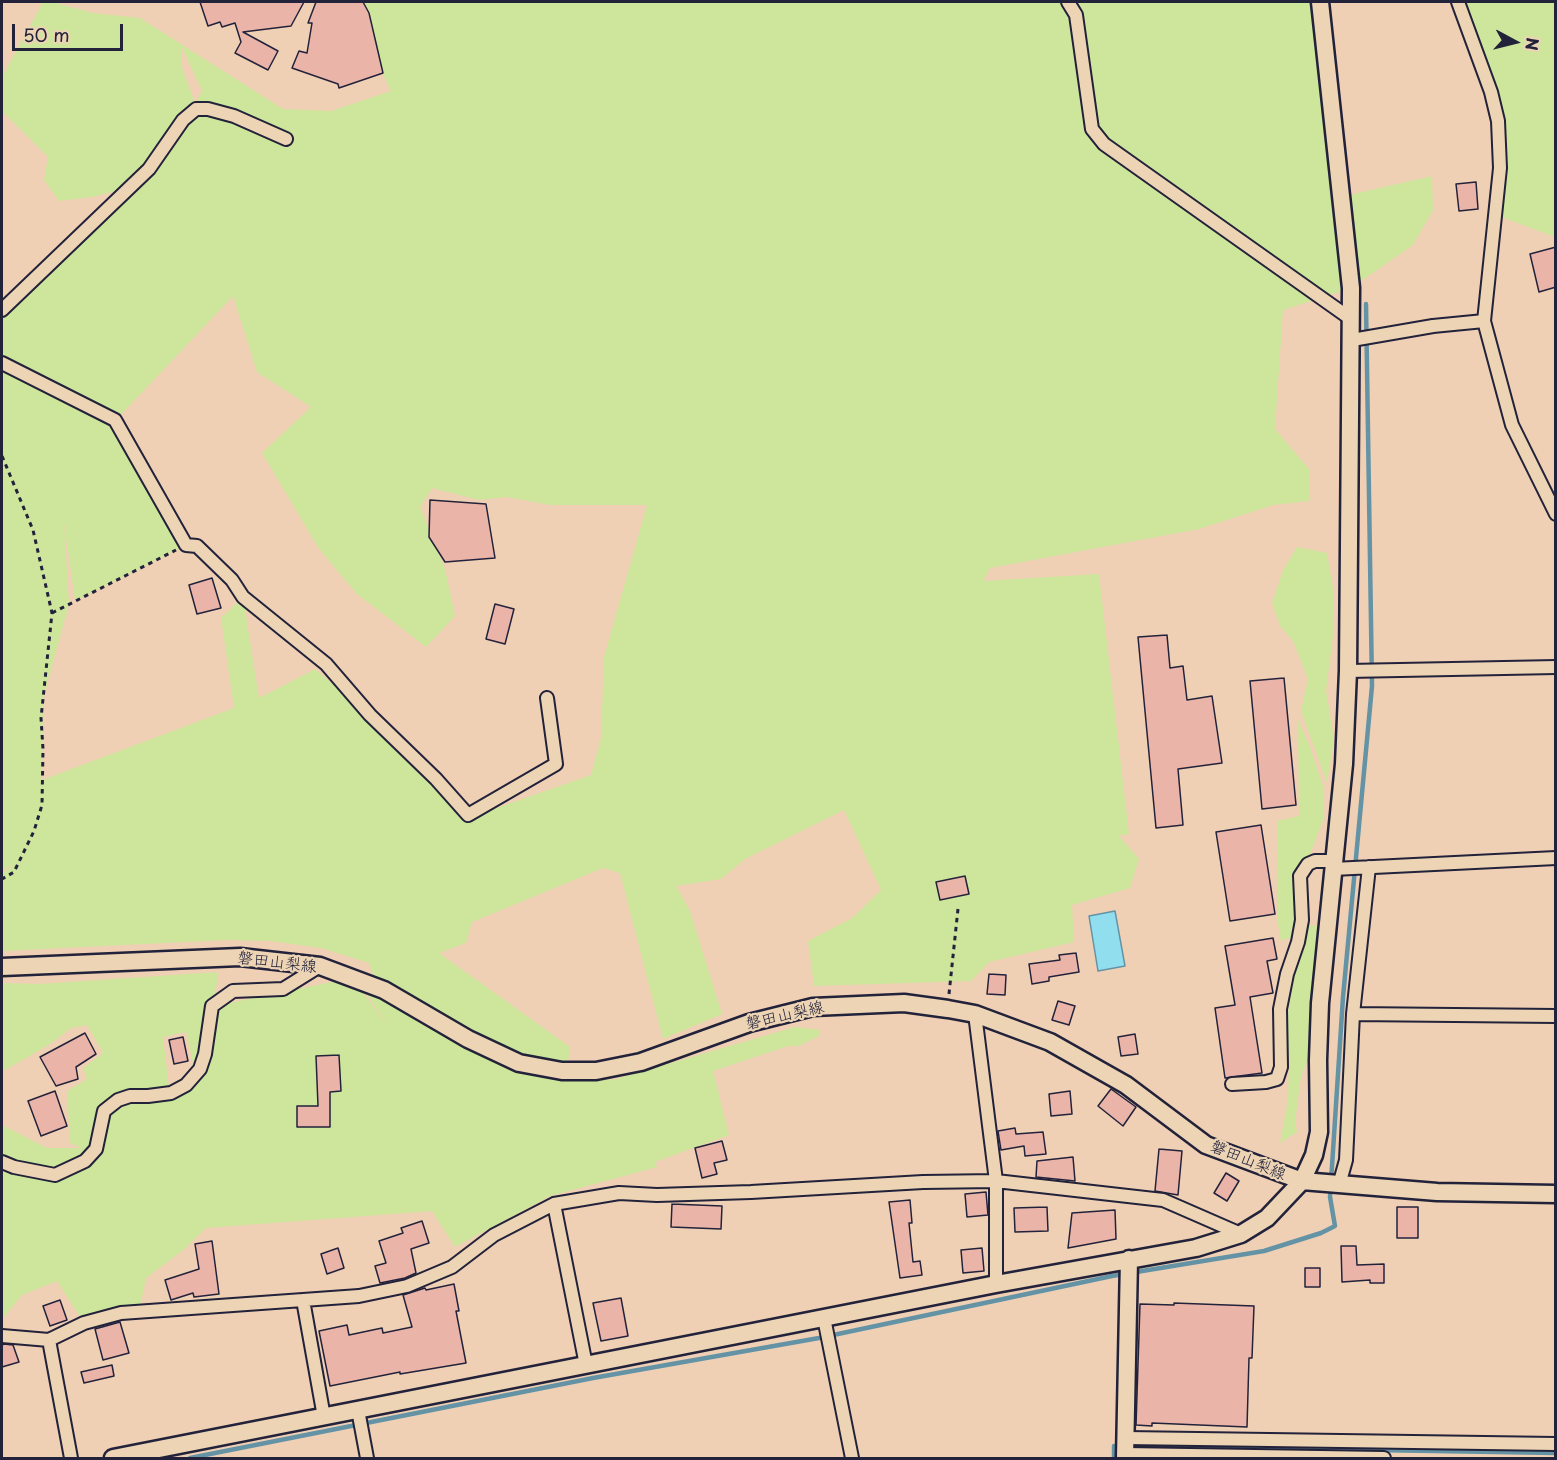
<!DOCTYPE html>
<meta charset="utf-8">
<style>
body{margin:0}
#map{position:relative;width:1557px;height:1460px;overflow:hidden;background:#f0d0b4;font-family:"Playpen Sans",sans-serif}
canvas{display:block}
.frame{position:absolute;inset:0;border:3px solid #22223b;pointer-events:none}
.north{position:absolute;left:1485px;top:12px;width:60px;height:60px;-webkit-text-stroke:4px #edd4b4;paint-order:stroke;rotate:97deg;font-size:16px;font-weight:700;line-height:24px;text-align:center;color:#22223b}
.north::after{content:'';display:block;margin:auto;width:21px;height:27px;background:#22223b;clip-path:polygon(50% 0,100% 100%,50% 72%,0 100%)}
.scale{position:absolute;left:12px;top:24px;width:111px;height:27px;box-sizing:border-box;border:3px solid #22223b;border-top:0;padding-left:8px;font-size:18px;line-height:21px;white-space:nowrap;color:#22223b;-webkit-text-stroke:4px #edd4b4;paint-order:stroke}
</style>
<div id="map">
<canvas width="1557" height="1460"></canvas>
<div class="frame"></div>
<div class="north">N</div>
<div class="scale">50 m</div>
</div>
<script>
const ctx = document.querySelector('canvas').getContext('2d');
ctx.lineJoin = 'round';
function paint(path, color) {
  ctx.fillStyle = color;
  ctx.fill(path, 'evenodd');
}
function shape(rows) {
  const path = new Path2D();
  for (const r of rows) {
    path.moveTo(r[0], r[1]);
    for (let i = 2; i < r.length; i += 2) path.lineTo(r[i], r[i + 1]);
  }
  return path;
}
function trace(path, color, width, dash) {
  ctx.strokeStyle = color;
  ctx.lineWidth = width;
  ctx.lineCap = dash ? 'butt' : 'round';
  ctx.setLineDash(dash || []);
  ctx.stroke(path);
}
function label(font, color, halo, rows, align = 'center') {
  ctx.font = font + ' "Playpen Sans","Klee One",sans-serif';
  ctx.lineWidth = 4.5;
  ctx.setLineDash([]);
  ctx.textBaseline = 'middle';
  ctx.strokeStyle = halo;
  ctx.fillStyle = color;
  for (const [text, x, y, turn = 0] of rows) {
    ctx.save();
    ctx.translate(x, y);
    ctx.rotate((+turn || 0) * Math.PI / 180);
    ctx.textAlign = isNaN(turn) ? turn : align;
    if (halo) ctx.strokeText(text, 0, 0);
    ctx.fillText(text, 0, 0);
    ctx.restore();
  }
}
paint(shape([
 [43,2,52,2,93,13,140,18,283,109,331,111,391,91,348,2,1321,2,1340,197,1432,176,1433,210,1413,245,1351,288,1283,310,1275,429,1309,469,1309,501,1273,505,1199,529,990,568,983,581,1099,574,1129,834,1119,836,1139,859,1130,888,1072,905,1074,942,989,962,971,981,814,986,808,941,852,918,881,890,844,810,745,859,721,879,676,886,690,911,722,1014,663,1039,620,873,603,868,472,922,466,943,439,953,570,1047,567,1069,612,1080,795,1027,820,1030,819,1036,799,1046,788,1046,713,1071,729,1135,655,1162,657,1167,550,1196,455,1247,432,1211,206,1228,183,1250,146,1278,140,1307,84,1323,57,1281,22,1295,2,1320,2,1125,47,1148,82,1148,70,1143,67,1091,87,1079,83,1068,103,1053,87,1025,71,1028,50,1044,2,1072,2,983,39,984,218,972,214,1006,352,978,389,1027,358,981,377,987,369,963,321,948,270,941,226,940,2,951,2,874,14,864,2,871,2,358,10,358,2,357,2,310,128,188,92,197,59,201,44,180,48,157,2,111,2,77],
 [181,45,202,91,195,103,181,65],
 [233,296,257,372,311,407,262,453,319,549,357,594,426,647,455,616,445,569,420,507,432,488,479,500,507,497,550,505,647,505,604,657,601,738,591,775,488,811,468,815,380,724,315,669,259,698,243,597,221,618,234,708,42,780,43,699,69,604,64,522,75,601,186,545,116,420],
 [186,1032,193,1063,186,1084,169,1088,163,1037],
 [1461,2,1555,2,1555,237,1496,215,1498,138],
 [1297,547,1327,553,1333,589,1333,635,1326,691,1334,739,1327,783,1301,711,1308,679,1293,641,1280,626,1272,603,1283,570],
 [1298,720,1309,744,1324,789,1323,820,1295,895,1293,937,1281,941,1277,919,1277,821,1299,816],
 [1309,925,1321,926,1319,1028,1301,1077,1295,1122,1297,1132,1280,1143,1288,1099,1289,1062,1287,1024,1291,981]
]), '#cee69c');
const water = shape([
 [1115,911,1125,966,1098,971,1089,916,1115,911]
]);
paint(water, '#90deee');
trace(water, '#6493a6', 1.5);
trace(shape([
 [1129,1446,1556,1453],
 [190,1458,593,1378,819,1338,1112,1276,1264,1251,1321,1233,1335,1226,1330,1197,1343,997,1372,686,1366,304],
 [1114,1458,1114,1446,1121,1446]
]), '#6493a6', 4.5);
const building = shape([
 [200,2,304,2,291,26,243,32,278,51,268,70,235,53,241,42,235,23,222,27,220,22,208,26,200,2],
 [316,2,363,2,369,13,383,73,339,88,338,84,292,68,299,51,307,53,312,23,308,23,316,2],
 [1476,182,1478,209,1459,211,1456,184,1476,182],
 [1556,247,1556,287,1539,292,1530,254,1556,247],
 [430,500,486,504,495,558,445,562,429,537,430,500],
 [212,578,221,608,197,614,189,585,212,578],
 [495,604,514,609,505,644,486,639,495,604],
 [1167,635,1170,668,1183,666,1187,700,1212,696,1222,763,1178,769,1183,825,1156,828,1138,637,1167,635],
 [1284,678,1296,805,1262,809,1250,681,1284,678],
 [1261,825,1275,914,1230,921,1216,832,1261,825],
 [965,876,969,894,940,900,936,882,965,876],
 [1273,938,1277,959,1267,961,1273,993,1250,997,1262,1073,1225,1078,1215,1008,1235,1005,1225,946,1273,938],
 [1076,953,1079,972,1049,977,1049,981,1032,984,1029,964,1060,960,1059,955,1076,953],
 [989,974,1006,975,1005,995,987,994,989,974],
 [1058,1001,1075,1006,1069,1025,1052,1020,1058,1001],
 [85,1033,96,1054,76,1067,78,1079,56,1086,40,1057,85,1033],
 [1135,1034,1138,1054,1121,1056,1118,1037,1135,1034],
 [183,1037,188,1061,174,1064,169,1040,183,1037],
 [339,1055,341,1091,330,1092,330,1127,297,1127,297,1106,318,1106,316,1056,339,1055],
 [1111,1089,1136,1107,1123,1126,1098,1106,1111,1089],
 [55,1091,67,1126,41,1136,28,1101,55,1091],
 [1070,1091,1072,1114,1051,1116,1049,1094,1070,1091],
 [1015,1128,1016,1134,1043,1132,1046,1154,1025,1156,1024,1146,1001,1150,998,1131,1015,1128],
 [722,1141,727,1160,714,1163,717,1174,702,1178,695,1148,722,1141],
 [1159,1149,1182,1151,1178,1195,1155,1191,1159,1149],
 [1073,1157,1075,1181,1036,1177,1037,1161,1073,1157],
 [1226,1173,1239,1181,1227,1201,1214,1193,1226,1173],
 [986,1192,988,1215,967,1217,965,1194,986,1192],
 [910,1200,912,1223,909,1223,913,1262,920,1261,922,1275,900,1278,889,1202,910,1200],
 [672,1204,722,1206,721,1229,671,1227,672,1204],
 [1047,1207,1048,1231,1015,1232,1014,1208,1047,1207],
 [1397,1207,1418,1207,1418,1238,1397,1238,1397,1207],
 [1115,1210,1116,1239,1068,1248,1072,1213,1115,1210],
 [422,1221,429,1243,411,1249,416,1273,405,1278,380,1283,375,1266,386,1263,379,1241,403,1233,401,1228,422,1221],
 [212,1241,219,1294,194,1297,193,1293,171,1300,165,1280,199,1269,195,1244,212,1241],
 [1341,1246,1356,1246,1357,1265,1384,1264,1384,1283,1370,1283,1370,1280,1342,1282,1341,1246],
 [338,1248,344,1268,327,1274,321,1254,338,1248],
 [982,1248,984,1271,963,1273,961,1250,982,1248],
 [1305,1268,1320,1268,1320,1287,1305,1287,1305,1268],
 [454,1284,459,1311,456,1311,466,1363,400,1374,400,1372,330,1386,319,1331,347,1325,349,1335,382,1328,383,1333,412,1327,403,1295,425,1288,426,1290,454,1284],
 [621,1298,628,1336,601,1341,593,1303,621,1298],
 [60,1300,67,1320,50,1326,43,1306,60,1300],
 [1174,1303,1254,1306,1252,1358,1249,1358,1247,1427,1152,1423,1152,1426,1136,1425,1140,1304,1174,1305,1174,1303],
 [120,1322,129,1353,103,1360,95,1329,120,1322],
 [4,1344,13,1345,19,1362,2,1367,2,1345,4,1344],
 [112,1365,114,1376,84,1383,81,1372,112,1365]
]);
paint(building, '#eab4a9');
trace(building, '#22223b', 1.5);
const street = shape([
 [1068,2,1076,15,1092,129,1104,144,1351,319],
 [1458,2,1491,92,1498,121,1500,168,1484,321,1512,425,1556,514],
 [2,310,149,169,183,120,196,109,208,109,234,116,286,139],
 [1352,340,1433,326,1484,321],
 [2,363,115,420,186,545,197,546,232,580,243,597,326,664,370,715,436,779,468,815,556,764,547,698],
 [1348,671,1556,667],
 [1333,869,1556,858],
 [975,1014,996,1181,996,1284],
 [1353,1014,1556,1016],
 [1232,1084,1266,1082,1277,1079,1281,1067,1280,1009,1287,974,1298,942,1302,920,1300,876,1308,864,1315,861,1334,861],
 [2,1162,14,1167,55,1175,85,1161,96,1149,104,1111,118,1100,130,1096,148,1096,171,1093,186,1085,200,1069,205,1054,212,1006,233,991,283,989,320,966],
 [1339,1185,1346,1160,1353,1014,1369,867],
 [554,1204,586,1365],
 [303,1300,324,1417],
 [824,1318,852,1458],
 [2,1336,49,1340,84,1323,121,1313,359,1296,407,1286,452,1267,494,1235,554,1204,619,1193,657,1195,751,1192,923,1182,996,1181,1163,1200,1241,1234],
 [49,1340,71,1458],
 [358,1410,367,1458],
 [1126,1438,1556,1444],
 [1125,1454,1384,1458]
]);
const secondary = shape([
 [2,967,240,957,320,966,384,990,468,1039,519,1063,562,1071,596,1071,641,1062,749,1023,813,1007,904,1003,948,1009,975,1014,1050,1042,1126,1085,1206,1145,1302,1181,1437,1192,1556,1194],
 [113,1458,996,1284,1196,1248,1241,1234,1267,1218,1302,1181,1314,1155,1319,1132,1318,1060,1320,1003,1344,764,1348,671,1351,288,1320,2],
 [1125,1458,1129,1259]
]);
trace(street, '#22223b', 16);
trace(secondary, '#22223b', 21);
trace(shape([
 [2,456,33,530,52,613,41,718,43,749,42,805,34,831,14,872,2,879],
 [52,613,176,550],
 [949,994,958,909]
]), '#22223b', 3, [4.5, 4.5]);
trace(street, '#edd4b4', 12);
trace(secondary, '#edd4b4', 16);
label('16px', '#22223b', '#edd4b4', [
 ["磐田山梨線",277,963,7],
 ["磐田山梨線",785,1016,-13],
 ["磐田山梨線",1248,1161,22]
]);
</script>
